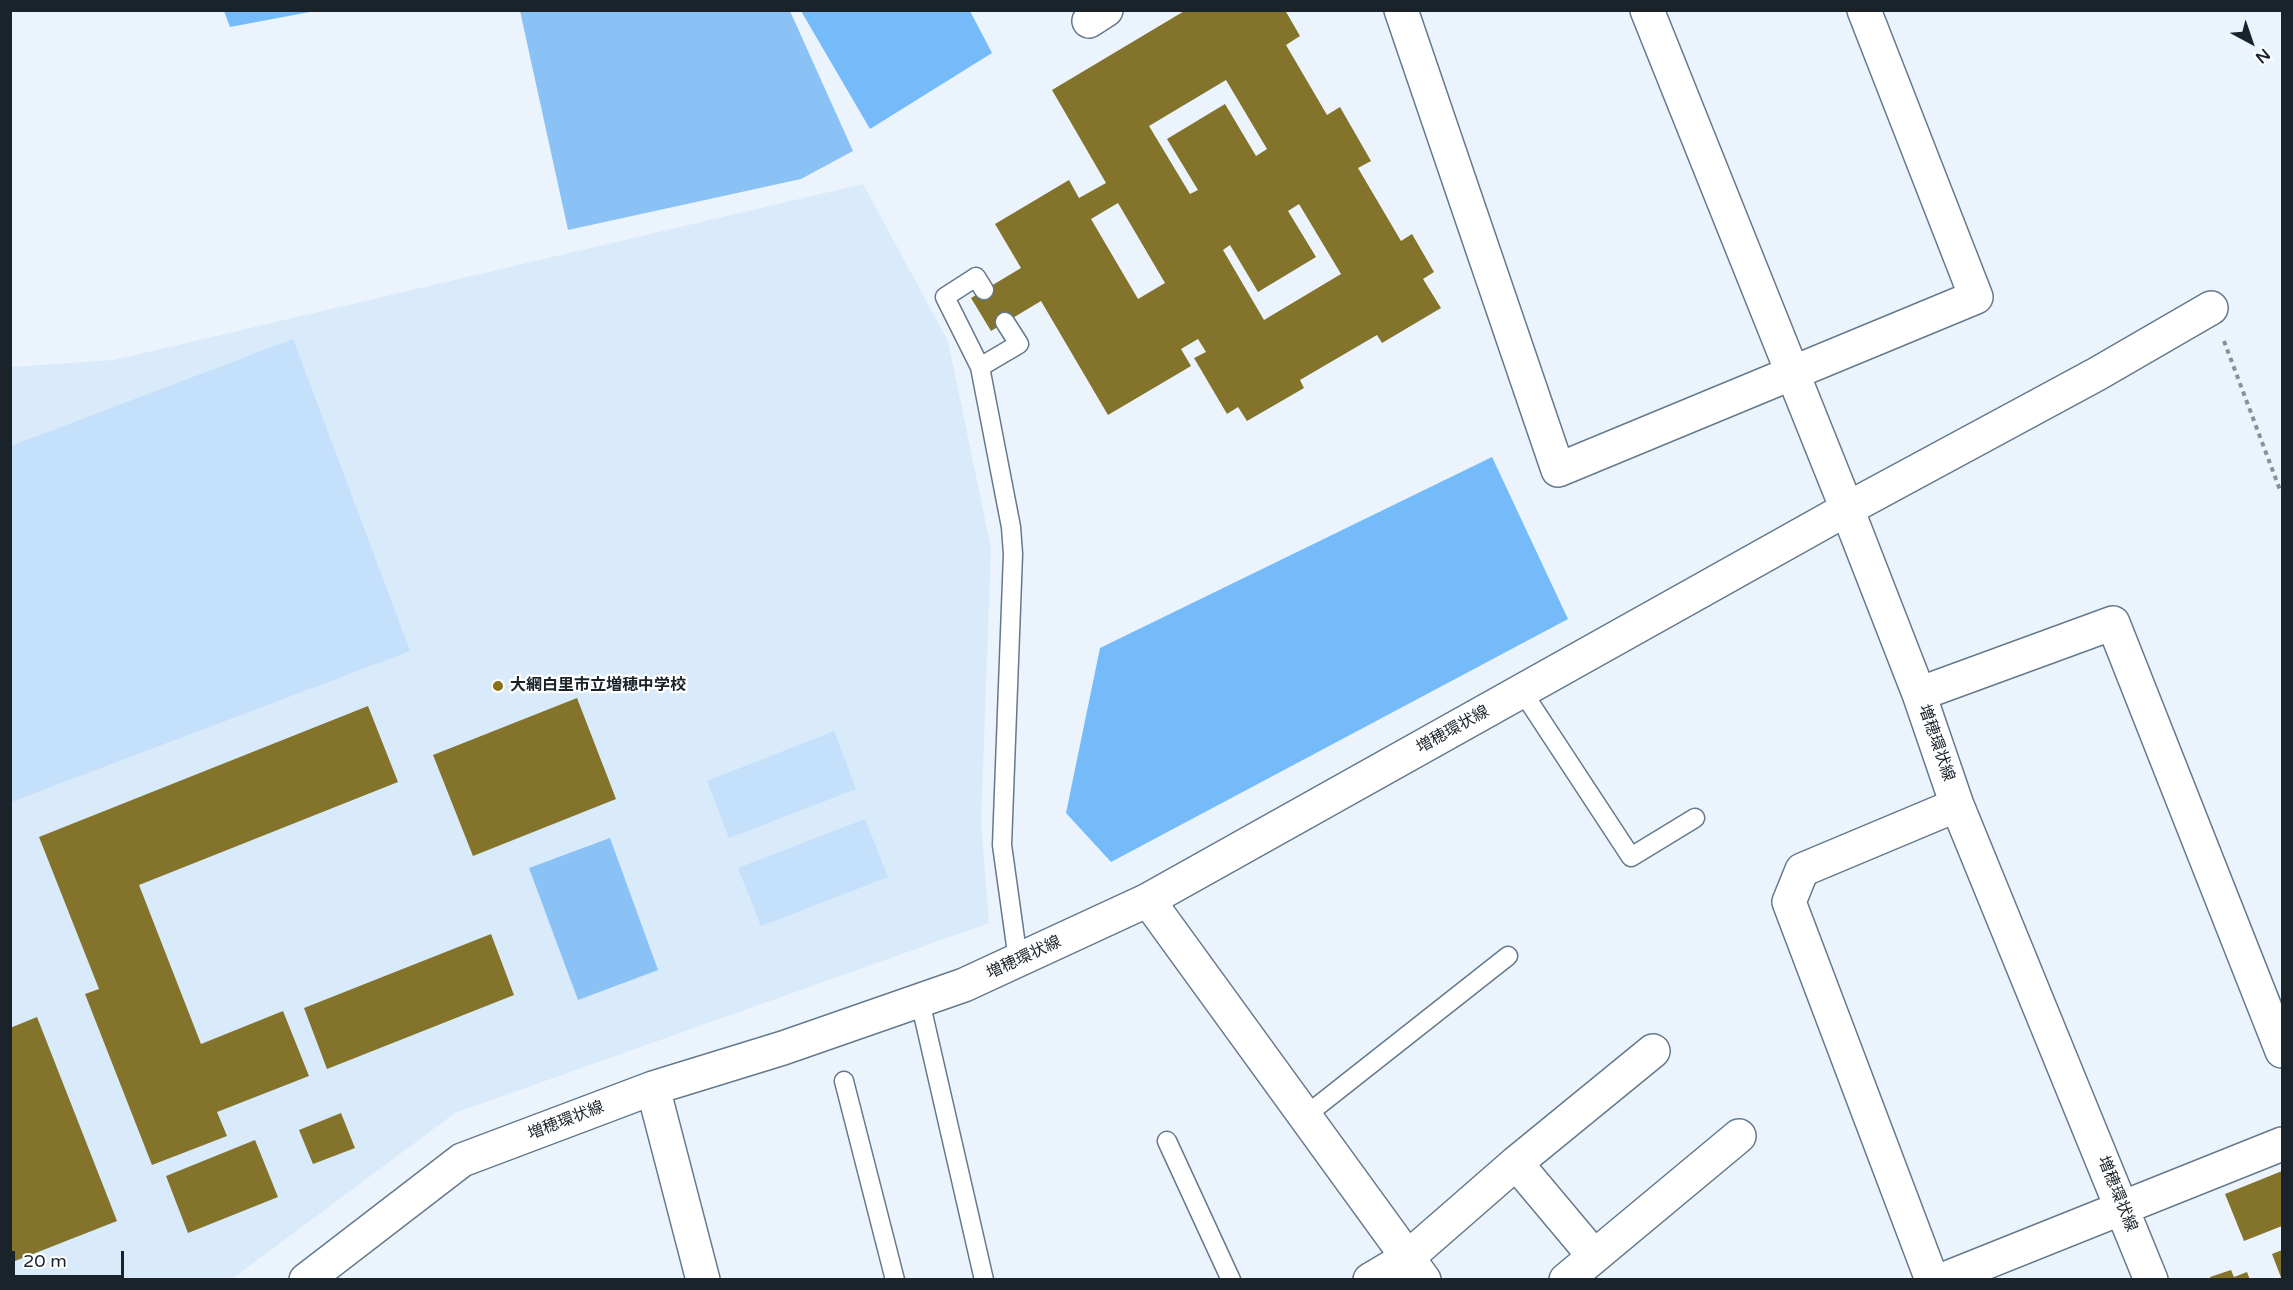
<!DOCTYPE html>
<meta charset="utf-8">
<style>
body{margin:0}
#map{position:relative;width:2293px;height:1290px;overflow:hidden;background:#ebf4fd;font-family:"Varela Round",sans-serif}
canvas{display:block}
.frame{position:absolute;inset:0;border:12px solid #1a232a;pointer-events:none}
.north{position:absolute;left:2221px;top:12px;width:60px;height:60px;-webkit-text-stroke:4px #fff;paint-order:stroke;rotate:140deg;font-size:16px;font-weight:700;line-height:24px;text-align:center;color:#1a232a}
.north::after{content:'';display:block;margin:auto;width:21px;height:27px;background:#1a232a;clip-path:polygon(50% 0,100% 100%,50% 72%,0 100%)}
.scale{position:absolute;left:12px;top:1251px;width:112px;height:27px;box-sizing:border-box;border:3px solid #1a232a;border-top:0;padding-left:8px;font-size:18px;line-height:21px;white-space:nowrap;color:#1a232a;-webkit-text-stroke:4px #fff;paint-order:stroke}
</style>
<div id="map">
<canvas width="2293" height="1290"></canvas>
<div class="frame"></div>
<div class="north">N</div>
<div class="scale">20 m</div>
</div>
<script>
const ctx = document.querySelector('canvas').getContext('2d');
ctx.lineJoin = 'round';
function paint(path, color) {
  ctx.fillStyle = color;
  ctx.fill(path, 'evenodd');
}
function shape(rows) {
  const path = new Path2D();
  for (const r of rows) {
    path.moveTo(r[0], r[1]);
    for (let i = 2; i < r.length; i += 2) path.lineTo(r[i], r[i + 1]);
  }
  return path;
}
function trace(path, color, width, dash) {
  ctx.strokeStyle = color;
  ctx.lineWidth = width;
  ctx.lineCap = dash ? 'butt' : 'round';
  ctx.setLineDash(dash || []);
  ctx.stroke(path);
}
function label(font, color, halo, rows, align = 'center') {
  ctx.font = font + ' "Varela Round","Noto Sans JP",sans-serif';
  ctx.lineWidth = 4.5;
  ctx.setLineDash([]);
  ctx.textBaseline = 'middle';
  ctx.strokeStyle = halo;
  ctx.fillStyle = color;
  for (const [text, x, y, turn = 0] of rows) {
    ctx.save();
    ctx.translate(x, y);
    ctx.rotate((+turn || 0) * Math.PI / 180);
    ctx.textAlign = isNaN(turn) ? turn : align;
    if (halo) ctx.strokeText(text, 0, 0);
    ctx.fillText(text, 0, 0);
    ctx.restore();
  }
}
paint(shape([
 [863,184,948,341,991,548,981,823,989,923,455,1113,232,1279,11,1280,11,367,114,360]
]), '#d9eafa');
paint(shape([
 [293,339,410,651,11,802,11,446],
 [834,731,856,789,729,838,707,781],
 [865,819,888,877,761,926,738,868]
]), '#c5e0fa');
paint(shape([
 [224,11,315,11,230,27],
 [801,11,970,11,992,53,870,129],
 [1492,457,1568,619,1111,862,1066,813,1100,648]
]), '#75bbfa');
paint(shape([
 [520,11,790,11,853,151,801,179,568,230],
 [610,838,658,970,578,1000,529,868]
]), '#8bc2f5');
paint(shape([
 [1186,10,1285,10,1300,36,1286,45,1327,115,1340,107,1371,161,1358,168,1401,241,1412,234,1434,272,1423,279,1441,308,1382,343,1377,335,1300,380,1304,388,1247,421,1238,407,1227,414,1194,358,1206,352,1198,339,1181,349,1191,366,1108,415,1041,301,991,331,971,298,1021,268,995,224,1069,180,1079,198,1106,183,1052,90],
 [1226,80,1267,149,1256,156,1225,104,1167,139,1198,190,1190,194,1149,126],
 [1118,203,1165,283,1138,299,1091,219],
 [1299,204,1341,274,1264,320,1223,250,1230,245,1258,292,1316,257,1288,211],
 [577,698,616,799,473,856,433,755],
 [368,706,398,782,139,885,201,1044,283,1011,309,1076,217,1112,227,1136,152,1165,85,994,99,989,39,837],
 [491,934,514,995,327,1069,304,1008],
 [37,1017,117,1221,10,1263,10,1028],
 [341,1113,355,1148,313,1164,299,1130],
 [255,1140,278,1197,188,1233,166,1176],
 [2282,1171,2282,1226,2244,1241,2225,1194],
 [2282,1250,2282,1280,2272,1254],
 [2231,1270,2234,1277,2247,1272,2250,1280,2211,1280,2210,1277]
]), '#84732b');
const service = shape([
 [984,290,976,277,945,297,980,367,1011,527,1013,554,1002,845,1018,960],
 [980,367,1019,344,1005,322],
 [1522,691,1631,857,1695,818],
 [920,1001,984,1280],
 [844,1081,895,1280],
 [1305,1116,1508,956],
 [1167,1141,1231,1280]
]);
const minor = shape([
 [1401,10,1558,470,1976,297,1864,10],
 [1647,10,1847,509,1919,694,1957,805,2151,1280],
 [1089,21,1106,10],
 [1919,694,2113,623,2282,1051],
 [1148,900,1424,1280],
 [653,1088,703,1280],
 [1516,1163,1594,1256],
 [306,1280,462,1160,653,1088,783,1048,964,985,1148,900,1847,509,2097,374,2211,308],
 [1370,1280,1407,1258,1516,1163,1653,1051],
 [1566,1280,1739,1136],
 [1932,1280,1789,902,1802,870,1957,805],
 [1942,1280,2282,1144]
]);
trace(service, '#65798c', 21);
trace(minor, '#65798c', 36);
trace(shape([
 [2224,341,2280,490,2282,489]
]), '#889199', 4, [4.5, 4.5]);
trace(service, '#fff', 18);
trace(minor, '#fff', 33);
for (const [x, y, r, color] of [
 [498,686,6,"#887316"]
]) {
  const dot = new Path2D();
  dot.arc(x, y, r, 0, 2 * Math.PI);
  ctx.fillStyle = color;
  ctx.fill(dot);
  trace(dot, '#fff', 2);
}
label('bold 16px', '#1a232a', '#fff', [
 ["大網白里市立増穂中学校",510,686]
], 'left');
label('16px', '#1a232a', '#fff', [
 ["増穂環状線",1453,730,-29],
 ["増穂環状線",1936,743,71],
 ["増穂環状線",1024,958,-25],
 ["増穂環状線",566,1121,-21],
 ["増穂環状線",2117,1194,68]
]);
</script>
